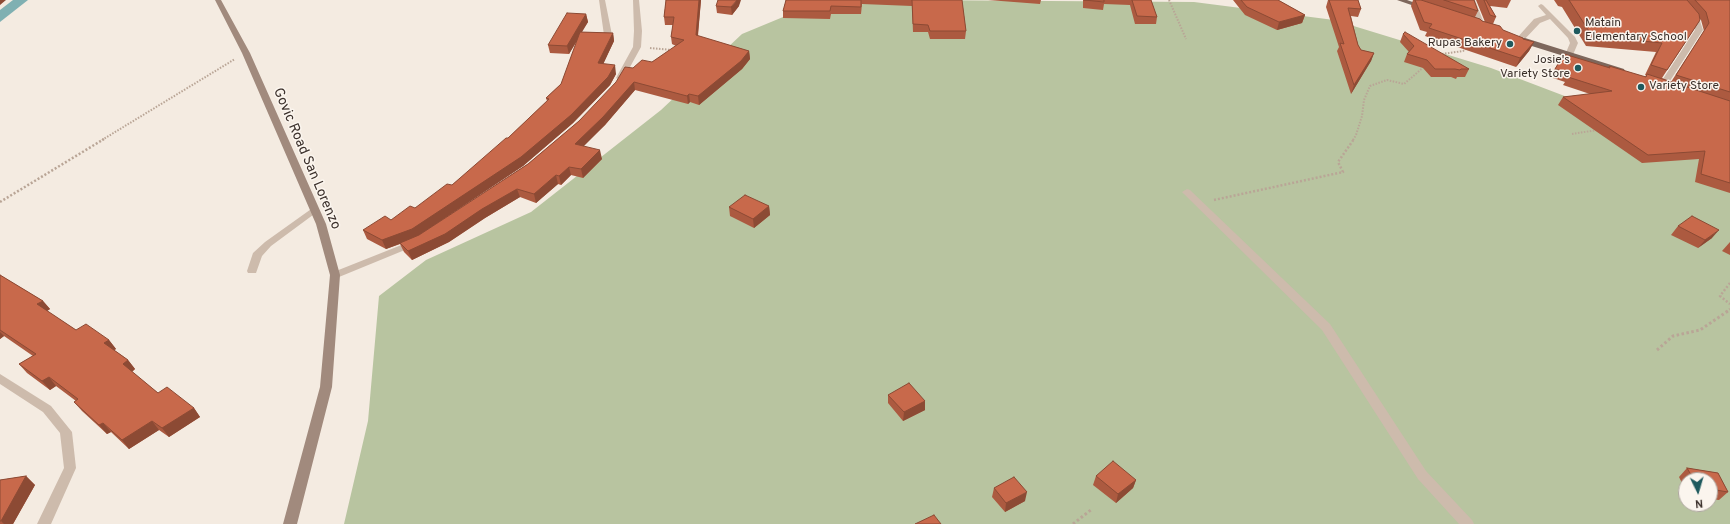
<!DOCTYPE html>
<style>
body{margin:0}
#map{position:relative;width:1730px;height:524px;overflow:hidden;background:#f4ebe1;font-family:Overpass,sans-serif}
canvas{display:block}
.north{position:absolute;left:1678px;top:472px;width:40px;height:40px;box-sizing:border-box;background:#fbf5ee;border:1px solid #aea6a0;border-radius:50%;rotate:175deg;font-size:11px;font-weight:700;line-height:16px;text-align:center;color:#3b302b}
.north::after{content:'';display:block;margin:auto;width:14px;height:18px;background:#1f5a5e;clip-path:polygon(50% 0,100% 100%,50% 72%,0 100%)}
</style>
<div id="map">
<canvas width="1730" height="524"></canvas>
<div class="north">N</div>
</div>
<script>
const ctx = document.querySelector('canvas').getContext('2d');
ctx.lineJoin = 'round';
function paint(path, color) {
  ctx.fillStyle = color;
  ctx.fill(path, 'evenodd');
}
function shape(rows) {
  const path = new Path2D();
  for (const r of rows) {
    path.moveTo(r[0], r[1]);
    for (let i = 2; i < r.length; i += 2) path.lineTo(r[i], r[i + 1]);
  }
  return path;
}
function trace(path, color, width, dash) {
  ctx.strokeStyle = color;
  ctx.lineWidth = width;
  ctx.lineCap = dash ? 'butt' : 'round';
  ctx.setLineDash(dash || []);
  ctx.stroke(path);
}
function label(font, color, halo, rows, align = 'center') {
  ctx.font = font + ' Overpass,sans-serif';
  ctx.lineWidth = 3;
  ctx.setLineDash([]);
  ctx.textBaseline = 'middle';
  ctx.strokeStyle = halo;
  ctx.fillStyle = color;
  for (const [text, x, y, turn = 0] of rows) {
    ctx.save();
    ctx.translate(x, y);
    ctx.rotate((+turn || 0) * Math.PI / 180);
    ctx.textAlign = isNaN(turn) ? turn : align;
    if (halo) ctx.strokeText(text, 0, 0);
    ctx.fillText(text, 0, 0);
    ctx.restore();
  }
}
paint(shape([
 [906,0,1194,2,1334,20,1491,68,1654,130,1730,162,1730,524,344,524,368,421,379,296,426,260,531,212,661,110,742,34,800,10],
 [1686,480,1710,480,1710,504,1686,504]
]), '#b8c4a0');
paint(shape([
 [13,0,28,0,0,22,0,10]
]), '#7fb0b2');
trace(shape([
 [1169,0,1186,39],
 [650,48,672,50],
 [1442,54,1463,51,1466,49],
 [1572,134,1597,130],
 [102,140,235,59],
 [1353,140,1356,135,1362,116,1364,100,1370,86,1387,80,1404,84,1425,66]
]), '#b9a596', 2, [1.5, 1.5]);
trace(shape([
 [1214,200,1343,172,1338,162,1354,139],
 [0,202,104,139],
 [1730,283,1720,296,1730,304],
 [1726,312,1730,309]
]), '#b9a596', 2.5, [2, 2]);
trace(shape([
 [1657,350,1673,336,1700,330,1728,311],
 [1073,524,1092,509]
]), '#b9a596', 3, [2.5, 2.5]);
paint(shape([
 [599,0,605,0,612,35,611,37,605,37,604,35,599,0],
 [633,0,639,0,642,31,641,47,624,78,620,80,616,78,633,47,634,31,633,0],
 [1541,4,1543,5,1575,37,1578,43,1572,57,1566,57,1565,55,1570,43,1568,38,1550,19,1540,23,1523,41,1517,41,1516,39,1534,19,1546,15,1538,6,1541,4],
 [314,207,317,208,319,210,317,212,271,246,262,256,256,273,248,273,247,271,253,253,265,242,314,207],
 [414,240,417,241,419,243,417,245,339,277,335,278,330,275,331,273,414,240]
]), '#cdbbac');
paint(shape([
 [1469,0,1475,0,1485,26,1484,28,1478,28,1477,26,1469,0],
 [1675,0,1682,0,1700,21,1703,30,1666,87,1663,87,1659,85,1695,30,1694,23,1675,0],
 [1187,189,1190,190,1330,324,1426,471,1472,520,1474,524,1459,524,1418,479,1322,330,1184,194,1182,192,1187,189],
 [0,374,51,406,72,432,76,468,51,524,37,524,64,468,60,433,43,412,0,384,0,374]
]), '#cdbbac');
paint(shape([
 [215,0,221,0,250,53,326,224,340,275,332,387,297,524,283,524,320,387,330,275,316,224,242,53,215,0]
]), '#a18a7d');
paint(shape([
 [1397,0,1407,0,1429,8,1423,9,1397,0],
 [1519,38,1525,38,1624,69,1625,71,1624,73,1618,73,1519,42,1519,38]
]), '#7d675c');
paint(shape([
 [666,0,701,0,698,36,749,51,750,59,742,69,699,105,690,102,688,104,635,90,605,125,583,146,602,159,583,178,571,175,561,185,558,184,536,203,520,197,485,218,449,242,412,260,404,252,400,244,386,249,367,239,363,230,391,220,415,208,452,185,508,138,547,101,546,98,561,84,578,39,569,54,550,53,548,45,586,14,588,22,581,32,613,33,614,41,603,64,616,74,610,85,573,123,523,166,418,236,528,164,579,121,633,68,652,62,676,46,672,44,671,37,673,25,665,25,664,17],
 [786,0,962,0,966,31,965,39,930,39,928,32,913,32,912,6,862,4,861,14,831,14,830,19,783,18,783,11],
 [988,0,1041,0,1040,4],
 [1083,0,1151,0,1157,17,1156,24,1135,24,1130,5,1104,4,1103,10,1083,8],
 [1233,0,1278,0,1305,15,1302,23,1277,30,1245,15],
 [1328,0,1358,0,1361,9,1358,17,1351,16,1358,45,1361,50,1374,53,1371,61,1351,94,1337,51,1339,47,1326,7],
 [1412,0,1474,0,1478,11,1475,17,1482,21,1485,22,1476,0,1511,0,1507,8,1490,6,1496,17,1493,24,1503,30,1523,39,1534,42,1529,51,1516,67,1425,36,1427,32,1420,30,1411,6,1413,0],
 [1554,0,1730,0,1730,193,1695,182,1699,159,1642,163,1558,105,1563,97,1590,94,1563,85,1565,82,1550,77,1564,54,1608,67,1609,66,1645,77,1646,75,1645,75,1656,52,1586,46,1562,7,1558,6],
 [1699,18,1701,20,1704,31,1671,82,1662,78,1700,20],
 [716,6,739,6,732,15,717,13],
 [1403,34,1469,69,1465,77,1457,77,1456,79,1451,77,1431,77,1423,68,1404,62,1407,54,1409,52,1400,42],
 [769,206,770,215,754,228,730,216,729,207],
 [1678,226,1712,238,1698,248,1671,235],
 [1730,242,1730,255,1722,251],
 [0,275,43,301,50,309,47,311,76,330,109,340,116,349,114,350,128,360,135,369,132,372,158,393,194,408,200,417,169,437,159,430,129,449,111,432,107,434,82,411,74,402,76,401,56,386,50,390,27,373,19,364,33,356,4,336,0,339],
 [888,395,925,401,925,410,903,421,888,403],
 [1687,468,1718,473,1728,492,1719,500,1710,499,1710,480,1686,480,1686,491,1679,477],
 [26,476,35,485,13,524,0,524,0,480],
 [1096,476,1136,480,1133,488,1116,503,1093,485],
 [994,488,1025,501,1005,512,992,497]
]), '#ac5a40');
paint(shape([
 [0,0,6,0,0,5],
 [699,0,701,0,697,43,696,35],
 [737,0,741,0,739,6,732,15,731,7],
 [586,14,588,22,569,54,567,46],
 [1305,15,1302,23,1277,30,1279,22],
 [613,33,614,41,600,71,598,63],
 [1534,42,1529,51,1516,67,1520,58],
 [749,51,750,59,742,69,699,105,698,96],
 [1374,53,1371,61,1351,94,1354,85],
 [615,65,616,74,610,85,573,123,523,166,415,238,386,249,382,240],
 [634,82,635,90,605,125,577,153,575,144],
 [689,94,690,102,688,104,687,96],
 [600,150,602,159,583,178,581,169],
 [569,167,571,175,561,185,559,176],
 [556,175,558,184,536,203,534,194],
 [517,189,520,197,485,218,449,242,412,260,408,251],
 [769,206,770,215,754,228,753,219],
 [1719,230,1712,238,1698,248,1705,240],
 [43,301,50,309,44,313,37,304],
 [0,332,4,336,0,339],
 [109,340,116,349,111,352,104,343],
 [128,360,135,369,130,373,123,364],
 [49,377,56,386,50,390,42,381],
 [925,401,925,410,903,421,904,412],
 [194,408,200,417,169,437,162,428],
 [152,421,159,430,129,449,122,440],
 [103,423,111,432,107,434,99,425],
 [26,476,35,485,13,524,4,524,1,521],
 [1136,480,1133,488,1116,503,1118,494],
 [1027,492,1025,501,1005,512,1006,503]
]), '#8c4a34');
const building = shape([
 [666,0,699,0,696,35,749,51,741,61,698,96,689,94,687,96,634,82,603,117,575,144,600,150,581,169,569,167,559,176,556,175,534,194,517,189,482,209,445,234,408,251,400,243,419,235,528,164,579,121,616,82,625,67,633,68,642,60,652,62,684,40,671,37,674,17,664,17,666,0],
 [718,0,737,0,731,7,716,6,718,0],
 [786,0,861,0,861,7,831,6,830,11,783,11,786,0],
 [912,0,962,0,966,31,930,31,928,25,913,24,912,0],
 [1084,0,1104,0,1104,2,1084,0],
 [1132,0,1151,0,1157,17,1137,16,1132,0],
 [1241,0,1278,0,1305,15,1279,22,1247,7,1241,0],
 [1329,0,1358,0,1361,9,1348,8,1358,45,1361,50,1374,53,1354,85,1340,43,1344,44,1329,0],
 [1415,0,1421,0,1480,19,1482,21,1500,26,1503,30,1523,38,1523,39,1534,42,1520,58,1429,28,1432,24,1424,22,1415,0],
 [1444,0,1474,0,1478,11,1444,0],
 [1484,0,1486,0,1496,17,1490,15,1484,0],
 [1569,0,1687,0,1699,14,1700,20,1667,70,1651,65,1662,43,1592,36,1569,0],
 [1695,0,1730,0,1730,92,1676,75,1709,23,1706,12,1695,0],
 [567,13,586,14,567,46,548,45,567,13],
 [580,32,613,33,598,63,615,65,608,77,571,115,521,157,412,229,382,240,363,230,385,216,391,220,410,206,415,208,447,184,452,185,506,138,508,138,549,99,546,98,561,84,580,32],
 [1405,32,1469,69,1461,69,1460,70,1455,69,1435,69,1427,60,1407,54,1414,46,1403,34,1405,32],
 [1564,54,1610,68,1609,66,1646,77,1647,74,1730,101,1730,183,1701,174,1705,151,1648,155,1563,97,1612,91,1568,77,1571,74,1555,69,1564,54],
 [745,195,769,206,753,219,729,207,745,195],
 [1692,216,1719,230,1705,240,1678,226,1692,216],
 [0,275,43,301,37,304,76,330,86,324,109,340,104,343,128,360,123,364,158,393,167,387,194,408,162,428,152,421,122,440,103,423,99,425,74,402,78,399,49,377,42,381,19,364,36,354,0,330,0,275],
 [909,383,925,401,904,412,888,395,909,383],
 [1113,461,1136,480,1118,494,1096,476,1113,461],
 [1687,468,1718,473,1728,492,1710,489,1710,480,1694,480,1687,468],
 [26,476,1,521,0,521,0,480,26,476],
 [1014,477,1027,492,1006,503,994,488,1014,477],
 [934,515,941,524,915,524,934,515]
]);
paint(building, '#c8694b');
trace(building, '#8c4a34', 1);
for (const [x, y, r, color] of [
 [1577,31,4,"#1f5a5e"],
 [1510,44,4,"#1f5a5e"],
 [1578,68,4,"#1f5a5e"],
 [1641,87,4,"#1f5a5e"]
]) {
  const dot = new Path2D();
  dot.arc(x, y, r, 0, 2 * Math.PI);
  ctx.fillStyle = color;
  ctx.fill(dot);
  trace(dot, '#fbf5ee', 1.5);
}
label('12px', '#3b302b', '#fbf5ee', [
 ["Matain",1585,24],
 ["Elementary School",1585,38],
 ["Rupas Bakery",1502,44,"right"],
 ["Josie's",1570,61,"right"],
 ["Variety Store",1570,75,"right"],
 ["Variety Store",1649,87]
], 'left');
label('14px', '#3b302b', '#fbf5ee', [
 ["Govic Road San Lorenzo",306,159,67]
]);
</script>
